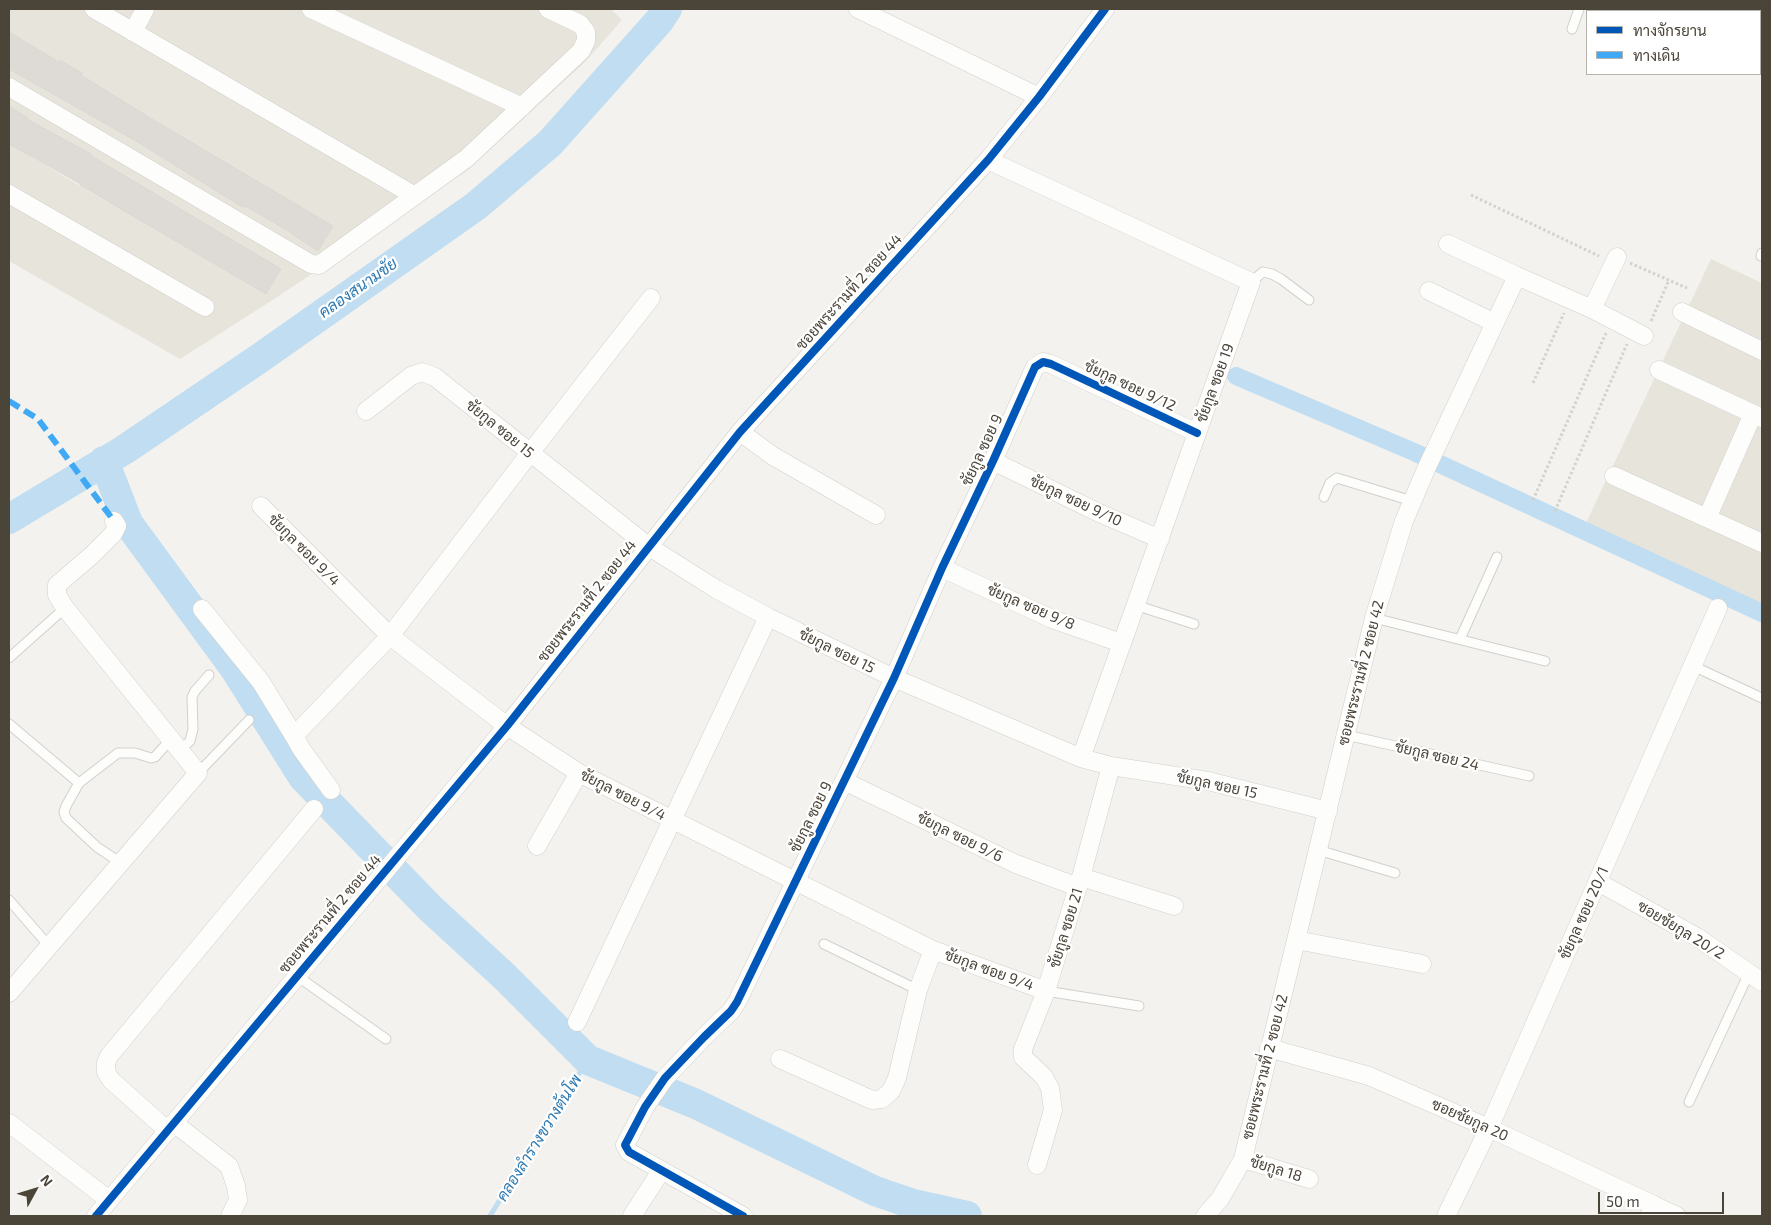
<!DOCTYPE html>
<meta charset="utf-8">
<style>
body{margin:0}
#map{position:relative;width:1771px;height:1225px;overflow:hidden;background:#f4f2ee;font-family:"Exo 2",Sarabun,sans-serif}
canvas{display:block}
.frame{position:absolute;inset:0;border:10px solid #4b4439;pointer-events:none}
.legend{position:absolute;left:1586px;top:10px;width:175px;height:65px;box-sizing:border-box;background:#fff;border:1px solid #b7b4b0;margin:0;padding:6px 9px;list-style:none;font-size:15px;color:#4b4439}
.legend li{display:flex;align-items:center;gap:10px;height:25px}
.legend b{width:25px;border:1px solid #b7b4b0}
.north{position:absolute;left:10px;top:1165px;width:50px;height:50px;-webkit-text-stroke:4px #fff;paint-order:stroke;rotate:51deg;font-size:14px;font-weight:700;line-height:20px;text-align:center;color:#4b4439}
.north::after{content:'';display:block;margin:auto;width:18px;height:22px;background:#4b4439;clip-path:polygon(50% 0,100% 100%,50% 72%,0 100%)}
.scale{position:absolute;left:1598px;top:1192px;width:126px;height:22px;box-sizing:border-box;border:2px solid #4b4439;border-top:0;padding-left:6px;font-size:15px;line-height:18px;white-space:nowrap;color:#4b4439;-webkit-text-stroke:4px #fff;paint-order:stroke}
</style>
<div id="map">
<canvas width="1771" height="1225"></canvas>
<div class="frame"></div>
<ul class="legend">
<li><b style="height:6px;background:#0057b8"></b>ทางจักรยาน</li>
<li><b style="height:6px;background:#3fa9f5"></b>ทางเดิน</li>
</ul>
<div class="north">N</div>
<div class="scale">50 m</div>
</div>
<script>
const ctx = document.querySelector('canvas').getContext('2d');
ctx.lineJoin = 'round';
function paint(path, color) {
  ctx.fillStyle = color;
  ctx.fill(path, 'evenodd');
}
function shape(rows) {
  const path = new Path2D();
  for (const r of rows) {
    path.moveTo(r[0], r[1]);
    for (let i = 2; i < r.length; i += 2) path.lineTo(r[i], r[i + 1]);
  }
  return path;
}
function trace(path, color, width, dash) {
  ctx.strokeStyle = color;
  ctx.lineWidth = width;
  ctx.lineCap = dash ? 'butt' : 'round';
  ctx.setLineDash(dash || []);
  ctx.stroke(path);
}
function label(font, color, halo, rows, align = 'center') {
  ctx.font = font + ' "Exo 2",Sarabun,sans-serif';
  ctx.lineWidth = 4.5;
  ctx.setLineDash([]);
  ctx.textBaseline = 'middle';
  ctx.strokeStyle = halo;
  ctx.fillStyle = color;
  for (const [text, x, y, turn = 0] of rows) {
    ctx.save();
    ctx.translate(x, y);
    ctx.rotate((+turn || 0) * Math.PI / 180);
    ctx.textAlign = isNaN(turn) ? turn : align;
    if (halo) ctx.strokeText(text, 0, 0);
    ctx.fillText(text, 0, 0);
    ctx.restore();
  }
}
paint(shape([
 [9,9,611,9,622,20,586,61,468,170,271,301,180,359,9,261,9,143,122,211,9,141],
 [1711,259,1762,283,1762,611,1583,529]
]), '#e7e4dc');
trace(shape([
 [490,1216,544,1128,588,1060],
 [909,1216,913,1204]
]), '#c0ddf1', 5);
trace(shape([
 [1236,376,1414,452,1762,613]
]), '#c0ddf1', 18);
trace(shape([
 [104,461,128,523,235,669,303,777,430,908,504,976,588,1060,696,1104,875,1191,913,1204,967,1216],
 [9,519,124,450,260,358,476,206,550,143,659,21,667,9]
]), '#c0ddf1', 30);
const building = shape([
 [9,32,59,62,60,60,82,73,81,75,152,119,333,226,318,251,292,234,292,233,245,206,244,208,136,141,9,69,9,32],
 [9,106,28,118,27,119,91,154,90,155,281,269,266,294,80,185,81,184,9,144,9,106]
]);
paint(building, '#dedbd6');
trace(building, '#dcd9d4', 1);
const lane = shape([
 [1572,29,1579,9],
 [1761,256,1762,253],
 [1251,282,1263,272,1272,274,1281,279,1309,300],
 [1324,497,1330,483,1337,478,1412,501],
 [1135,605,1194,624],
 [1374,618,1545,661],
 [1460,639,1497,557],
 [9,658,65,608],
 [1693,666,1762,698],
 [9,724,79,783,118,753,135,753,151,758,155,757,170,740],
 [1346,735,1529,776],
 [179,751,190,741,193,729,192,697,195,691,209,675],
 [198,773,249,720],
 [79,783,66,806,64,812,66,818,97,847,121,863],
 [1318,850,1395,873],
 [9,900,49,946],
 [824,944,918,990],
 [297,976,386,1039],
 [1046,991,1139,1006],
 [1689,1102,1749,973]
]);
const street = shape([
 [94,9,415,196],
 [311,9,522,107],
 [858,9,1039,97],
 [133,32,145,9],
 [9,87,311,264,319,265,467,158,581,51,586,41,586,32,580,24,548,9],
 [988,160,1251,282,1081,758],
 [9,194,205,307],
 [1448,244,1517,276],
 [1429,291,1495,323],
 [1592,309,1617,257],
 [1682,312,1762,351],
 [1659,370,1762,418],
 [366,411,411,376,422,372,435,377,648,546,716,589,768,617,894,678,1081,758,1111,766,1208,781,1328,811],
 [740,432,773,456,876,515],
 [993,461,1097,512,1160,539],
 [1614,476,1762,543],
 [261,506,390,636,507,726,579,773,933,950,1046,991],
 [1707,518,1753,414],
 [942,568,1052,619,1121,643],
 [202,609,261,682,294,736],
 [844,781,1016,864,1078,887],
 [331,790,302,750,294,736,390,636,530,453,651,298],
 [537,846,579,773],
 [1081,877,1174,906],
 [1598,882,1697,937,1762,982],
 [1296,940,1422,964],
 [9,993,198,773,65,608,57,595,57,585,92,555,113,534,117,526,114,521],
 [577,1022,768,617],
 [1269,1048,1369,1076,1489,1128,1654,1205,1649,1216],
 [780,1059,872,1100,882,1099,891,1091,897,1078,918,990,933,950],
 [9,1123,109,1200],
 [174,1123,229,1166,236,1186,238,1200,230,1216],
 [168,1131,111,1080,106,1072,106,1063,109,1056,314,809],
 [1243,1159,1309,1179],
 [1037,1165,1053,1110,1050,1088,1044,1077,1023,1057,1023,1049,1046,991,1081,877,1111,766],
 [1654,1205,1677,1216],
 [96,1216,507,726,740,432,988,160,1039,97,1105,9],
 [632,1216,661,1171],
 [743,1216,629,1152,625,1145,645,1107,665,1078,704,1037,731,1011,737,1002,894,678,942,568,993,461,1035,367,1043,362,1051,364,1197,433],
 [1205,1216,1220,1199,1243,1159,1374,618,1404,521,1427,467,1517,276,1592,309,1644,336],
 [1446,1216,1489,1128,1718,608]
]);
trace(lane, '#d2d0cb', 11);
trace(street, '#d2d0cb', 19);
trace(shape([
 [1471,195,1599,256],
 [1630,263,1687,288],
 [1651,321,1669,280],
 [1533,383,1564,313],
 [1533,500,1606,333],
 [1555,511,1627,344]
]), '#d3d2cc', 3, [2.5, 2.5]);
trace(lane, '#fdfdfc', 9);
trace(street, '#fdfdfc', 18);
trace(shape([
 [9,401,38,419,114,521]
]), '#3fa9f5', 6, [12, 6]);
trace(shape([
 [96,1216,507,726,740,432,988,160,1039,97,1105,9],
 [743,1216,629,1152,625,1145,645,1107,665,1078,704,1037,731,1011,737,1002,894,678,942,568,993,461,1035,367,1043,362,1051,364,1197,433]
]), '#0057b8', 8);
label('15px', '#4b4439', '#fff', [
 ["ซอยพระรามที่ 2 ซอย 44",849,292,-48],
 ["ชัยกูล ซอย 19",1215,383,-70],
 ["ชัยกูล ซอย 9/12",1130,386,25],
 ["ชัยกูล ซอย 15",500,429,39],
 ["ชัยกูล ซอย 9",982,450,-65],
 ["ชัยกูล ซอย 9/10",1076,501,25],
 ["ชัยกูล ซอย 9/4",304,550,45],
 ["ซอยพระรามที่ 2 ซอย 44",587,601,-52],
 ["ชัยกูล ซอย 9/8",1031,607,23],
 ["ชัยกูล ซอย 15",837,651,26],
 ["ซอยพระรามที่ 2 ซอย 42",1361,673,-76],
 ["ชัยกูล ซอย 24",1437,756,13],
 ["ชัยกูล ซอย 15",1217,785,12],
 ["ชัยกูล ซอย 9/4",623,795,27],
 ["ชัยกูล ซอย 9",811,817,-64],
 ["ชัยกูล ซอย 9/6",960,837,26],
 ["ชัยกูล ซอย 20/1",1584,913,-66],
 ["ซอยพระรามที่ 2 ซอย 44",330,914,-50],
 ["ชัยกูล ซอย 21",1066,928,-73],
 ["ซอยชัยกูล 20/2",1681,930,31],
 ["ชัยกูล ซอย 9/4",989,970,20],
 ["ซอยพระรามที่ 2 ซอย 42",1265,1067,-76],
 ["ซอยชัยกูล 20",1470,1120,24],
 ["ชัยกูล 18",1276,1169,17]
]);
label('italic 16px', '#2e7ab2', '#fff', [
 ["คลองสนามชัย",358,288,-35],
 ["คลองลำรางขวางต้นโพ",539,1138,-58]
]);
</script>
